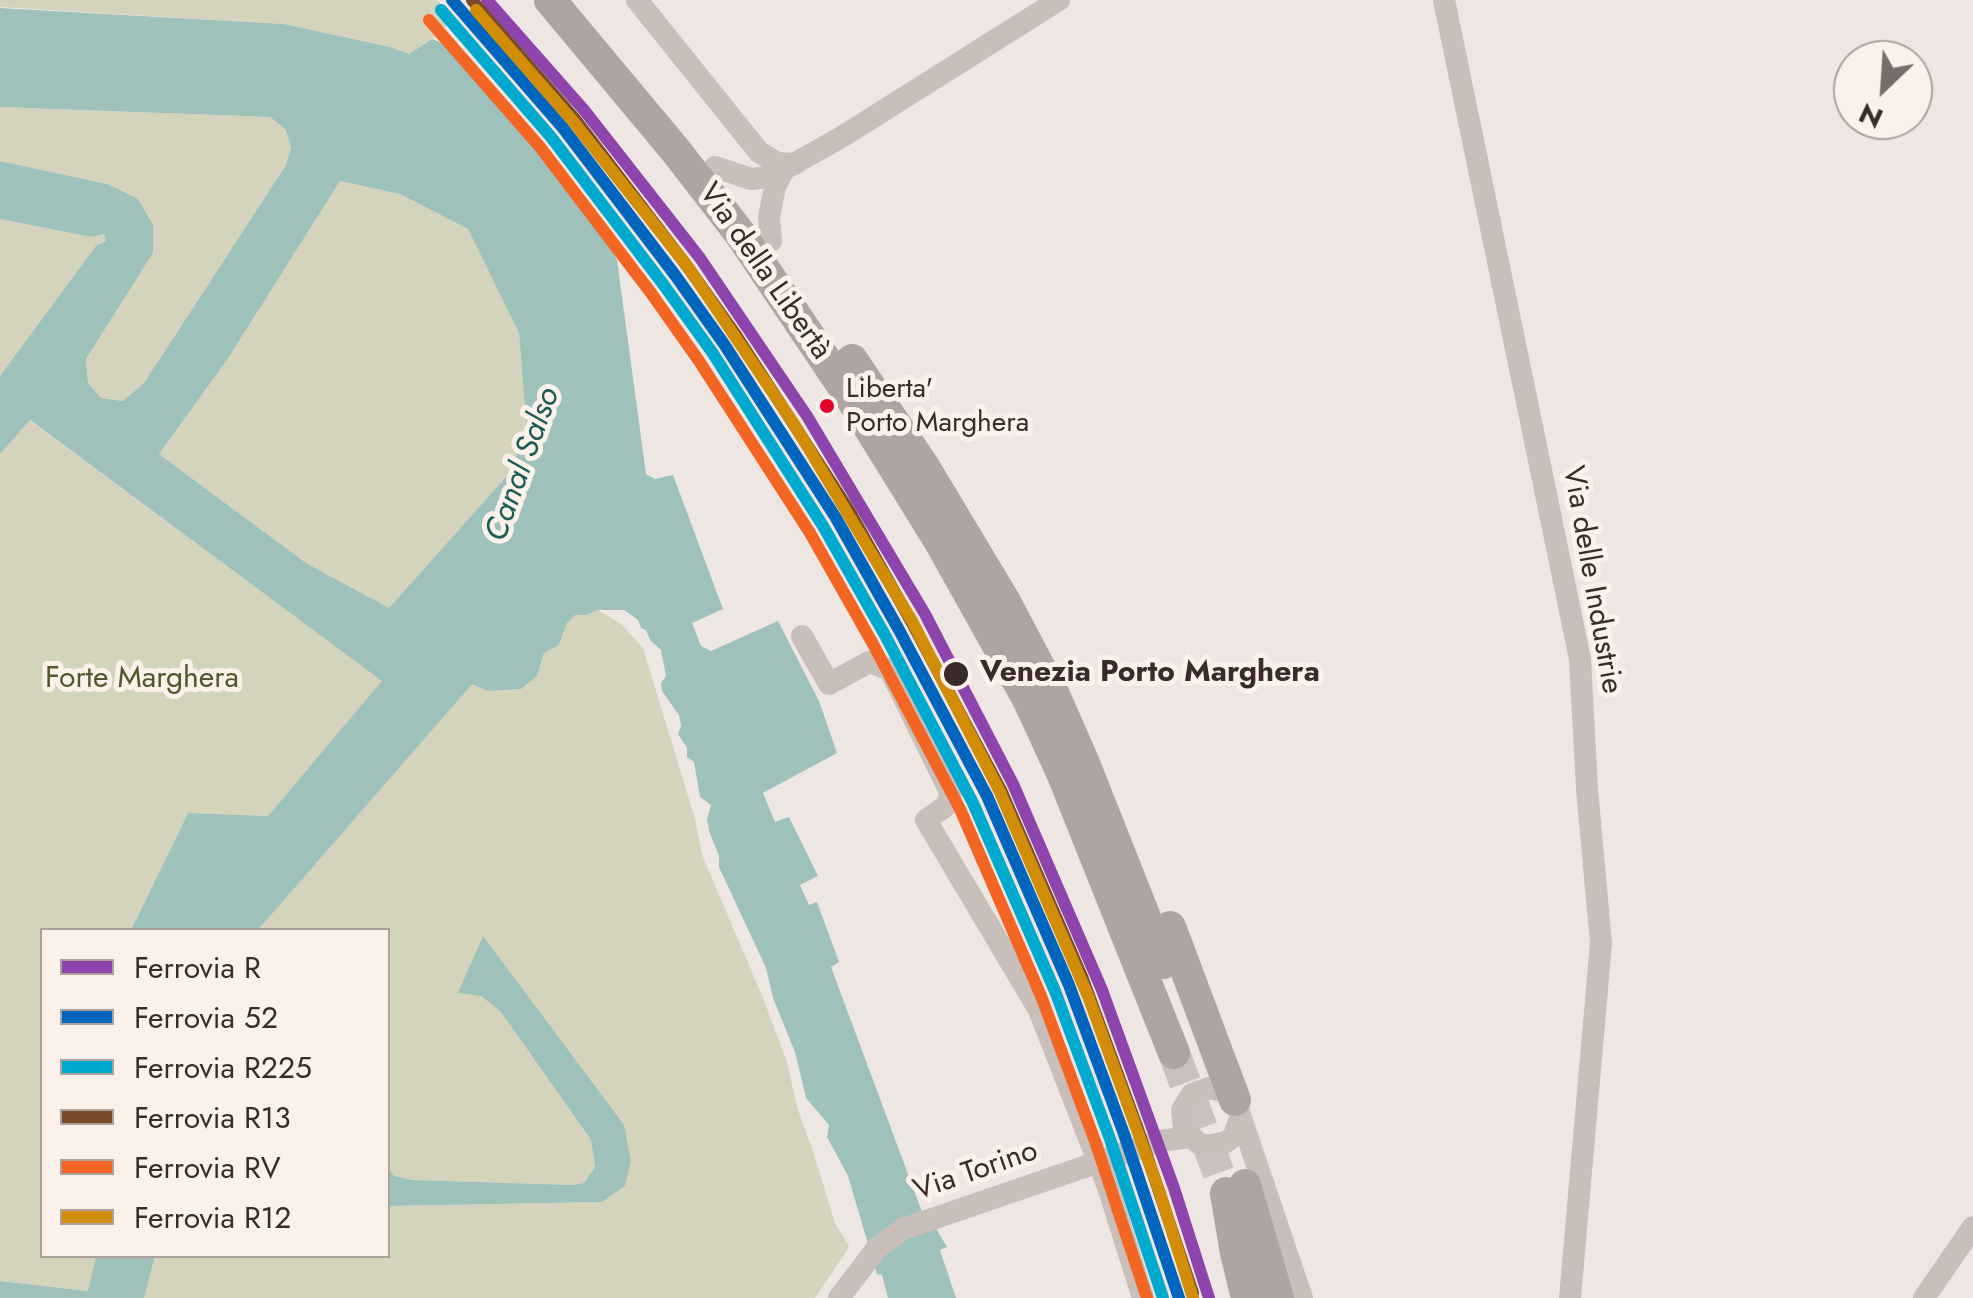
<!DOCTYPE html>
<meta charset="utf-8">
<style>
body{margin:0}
#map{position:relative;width:1973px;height:1298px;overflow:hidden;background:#eee6e3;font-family:Jost,sans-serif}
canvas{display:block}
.legend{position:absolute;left:40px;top:928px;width:350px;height:330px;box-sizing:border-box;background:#fbf0ea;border:2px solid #ada19d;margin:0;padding:12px 18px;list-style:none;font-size:30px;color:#392b29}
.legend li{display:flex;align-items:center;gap:20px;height:50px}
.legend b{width:50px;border:2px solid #ada19d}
.north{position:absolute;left:1833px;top:40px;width:100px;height:100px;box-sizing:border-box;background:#fbf0ea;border:2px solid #ada19d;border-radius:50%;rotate:205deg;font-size:28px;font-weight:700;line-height:40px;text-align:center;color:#392b29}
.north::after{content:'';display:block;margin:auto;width:35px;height:45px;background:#786c6a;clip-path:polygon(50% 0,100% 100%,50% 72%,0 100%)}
</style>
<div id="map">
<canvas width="1973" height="1298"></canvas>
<ul class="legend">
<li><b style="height:12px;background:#8e44ad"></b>Ferrovia R</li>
<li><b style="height:12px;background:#0065bd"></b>Ferrovia 52</li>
<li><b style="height:12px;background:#00a9ce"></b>Ferrovia R225</li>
<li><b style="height:12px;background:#7a4b2a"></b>Ferrovia R13</li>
<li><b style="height:12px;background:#f26522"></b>Ferrovia RV</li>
<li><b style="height:12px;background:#d18d08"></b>Ferrovia R12</li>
</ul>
<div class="north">N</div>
</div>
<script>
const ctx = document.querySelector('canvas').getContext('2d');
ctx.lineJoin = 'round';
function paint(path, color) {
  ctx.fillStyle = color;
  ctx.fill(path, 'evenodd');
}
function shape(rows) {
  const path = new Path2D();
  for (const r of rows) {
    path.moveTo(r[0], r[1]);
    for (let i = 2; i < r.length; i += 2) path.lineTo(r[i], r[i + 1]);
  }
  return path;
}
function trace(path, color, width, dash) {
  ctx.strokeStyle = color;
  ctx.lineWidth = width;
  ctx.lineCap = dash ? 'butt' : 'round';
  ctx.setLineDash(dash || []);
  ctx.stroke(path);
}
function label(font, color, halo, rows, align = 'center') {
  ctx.font = font + ' Jost,sans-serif';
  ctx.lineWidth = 10;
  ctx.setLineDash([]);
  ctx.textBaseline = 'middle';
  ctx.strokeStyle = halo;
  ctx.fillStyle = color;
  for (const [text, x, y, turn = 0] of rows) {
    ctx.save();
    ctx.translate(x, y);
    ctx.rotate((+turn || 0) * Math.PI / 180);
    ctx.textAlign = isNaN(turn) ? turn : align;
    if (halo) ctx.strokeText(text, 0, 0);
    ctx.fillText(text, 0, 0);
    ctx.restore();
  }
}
paint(shape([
 [0,0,437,0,455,18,432,39,409,54,390,47,284,24,0,7],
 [0,107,270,117,286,130,291,148,286,165,144,383,123,401,101,398,88,383,86,359,153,253,107,184,0,161],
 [340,181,400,194,468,229,519,333,526,422,513,469,389,608,306,563,159,454,227,360],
 [0,219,91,237,104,234,106,241,96,247,0,376],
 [29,420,383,681,268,816,188,813,131,930,42,931,42,1256,96,1256,89,1291,0,1281,0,454],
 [598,610,621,624,643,648,695,819,702,855,763,998,787,1062,797,1107,813,1151,835,1223,849,1246,844,1255,815,1298,144,1298,155,1256,388,1256,388,1206,602,1202,625,1186,524,992,481,996,501,1012,591,1140,595,1167,584,1183,573,1185,412,1180,394,1176,388,1169,388,931,258,930,472,683,487,691,521,689,530,682,540,667,544,653,559,645,567,623,575,614,587,615]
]), '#d4d3bc');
paint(shape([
 [0,8,284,24,390,47,409,54,432,39,451,47,471,63,566,173,604,234,617,260,646,474,655,479,673,475,723,609,692,623,701,646,711,651,778,621,819,701,837,753,763,793,775,822,789,817,818,876,800,885,809,905,817,902,839,962,831,967,918,1201,923,1214,934,1225,947,1247,940,1250,956,1298,888,1298,882,1275,877,1274,848,1176,827,1137,829,1125,806,1098,795,1052,773,998,766,968,719,867,719,856,709,831,707,819,711,805,700,797,694,762,687,757,687,748,678,734,681,726,679,715,662,691,661,683,666,676,661,650,650,640,646,630,641,628,638,620,624,610,598,610,587,615,575,615,567,623,559,645,544,653,537,676,521,689,487,691,472,684,258,930,131,930,188,813,268,816,382,681,30,420,0,454,0,376,96,246,106,241,104,234,91,237,0,219,0,161,107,184,138,199,153,225,153,253,86,359,88,383,101,398,123,401,144,383,286,165,291,148,286,130,270,117,0,107],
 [340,181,400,194,468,229,519,333,526,422,513,469,389,608,306,563,159,454,227,360],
 [483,936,624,1125,631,1161,625,1186,602,1202,388,1206,388,1169,394,1176,412,1180,573,1185,584,1183,595,1167,591,1140,501,1012,481,996,458,993],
 [96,1256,155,1256,144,1298,0,1298,0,1281,88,1291]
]), '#9ec2bb');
trace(shape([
 [1174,1053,1226,1193]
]), '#cac1be', 32, [32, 16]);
trace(shape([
 [637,0,759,152,777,163,795,164],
 [1444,0,1580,659,1587,789,1601,943,1570,1298],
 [715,167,751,179,770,177,840,138,1059,0],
 [771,241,769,217,775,187,785,168],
 [802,636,829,684,869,662,890,670,951,794,946,806,926,820,1039,1010,1108,1187,1143,1298],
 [1240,1118,1234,1136,1226,1142,1207,1146,1198,1143,1184,1129,1182,1110,1192,1094,1210,1088,1228,1093,1235,1100,1302,1298],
 [839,1298,877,1248,903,1229,1160,1141,1190,1137],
 [1924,1298,1973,1227]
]), '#c8bfbb', 22);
trace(shape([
 [550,0,676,151,741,235,853,401,939,540,1029,701,1063,775,1174,1053],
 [852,360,924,467,1005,602,1054,695,1083,761,1163,963],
 [1170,927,1235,1100],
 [1245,1185,1278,1298],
 [1226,1193,1236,1253,1247,1298]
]), '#ada5a2', 32);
trace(shape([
 [487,0,584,110,700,258,807,416,925,614,1013,784,1102,990,1174,1188,1209,1298]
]), '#8e44ad', 12);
trace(shape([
 [452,0,563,128,675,275,724,344,836,518,899,630,987,796,1069,985,1124,1134,1179,1298]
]), '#0065bd', 12);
trace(shape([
 [441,10,551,137,663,284,712,352,823,526,886,637,973,803,1055,991,1110,1139,1163,1298]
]), '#00a9ce', 12);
trace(shape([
 [472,0,575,119,687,266,736,335,849,510,912,623,1001,790,1083,979,1138,1129,1193,1293]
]), '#7a4b2a', 12);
trace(shape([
 [429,20,540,147,651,293,699,361,810,533,873,644,960,809,1041,996,1096,1144,1147,1298]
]), '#f26522', 12);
trace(shape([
 [476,10,572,120,688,267,794,424,912,621,999,790,1088,996,1160,1193,1193,1298]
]), '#d18d08', 12);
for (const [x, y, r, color] of [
 [827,406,9,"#e4002b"],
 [956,674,14,"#392b29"]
]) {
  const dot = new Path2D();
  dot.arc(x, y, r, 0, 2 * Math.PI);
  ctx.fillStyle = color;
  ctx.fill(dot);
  trace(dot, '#fbf0ea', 4);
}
label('28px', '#392b29', '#fbf0ea', [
 ["Liberta'",846,390],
 ["Porto Marghera",846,424]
], 'left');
label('30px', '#392b29', '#fbf0ea', [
 ["Via della Libertà",764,272,55],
 ["Via delle Industrie",1591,580,80],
 ["Via Torino",976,1172,-19]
]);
label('bold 30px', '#392b29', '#fbf0ea', [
 ["Venezia Porto Marghera",980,674]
], 'left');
label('30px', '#50582c', '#fbf0ea', [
 ["Forte Marghera",142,680]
]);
label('italic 32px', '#1d5c55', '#fbf0ea', [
 ["Canal Salso",524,465,-70]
]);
</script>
